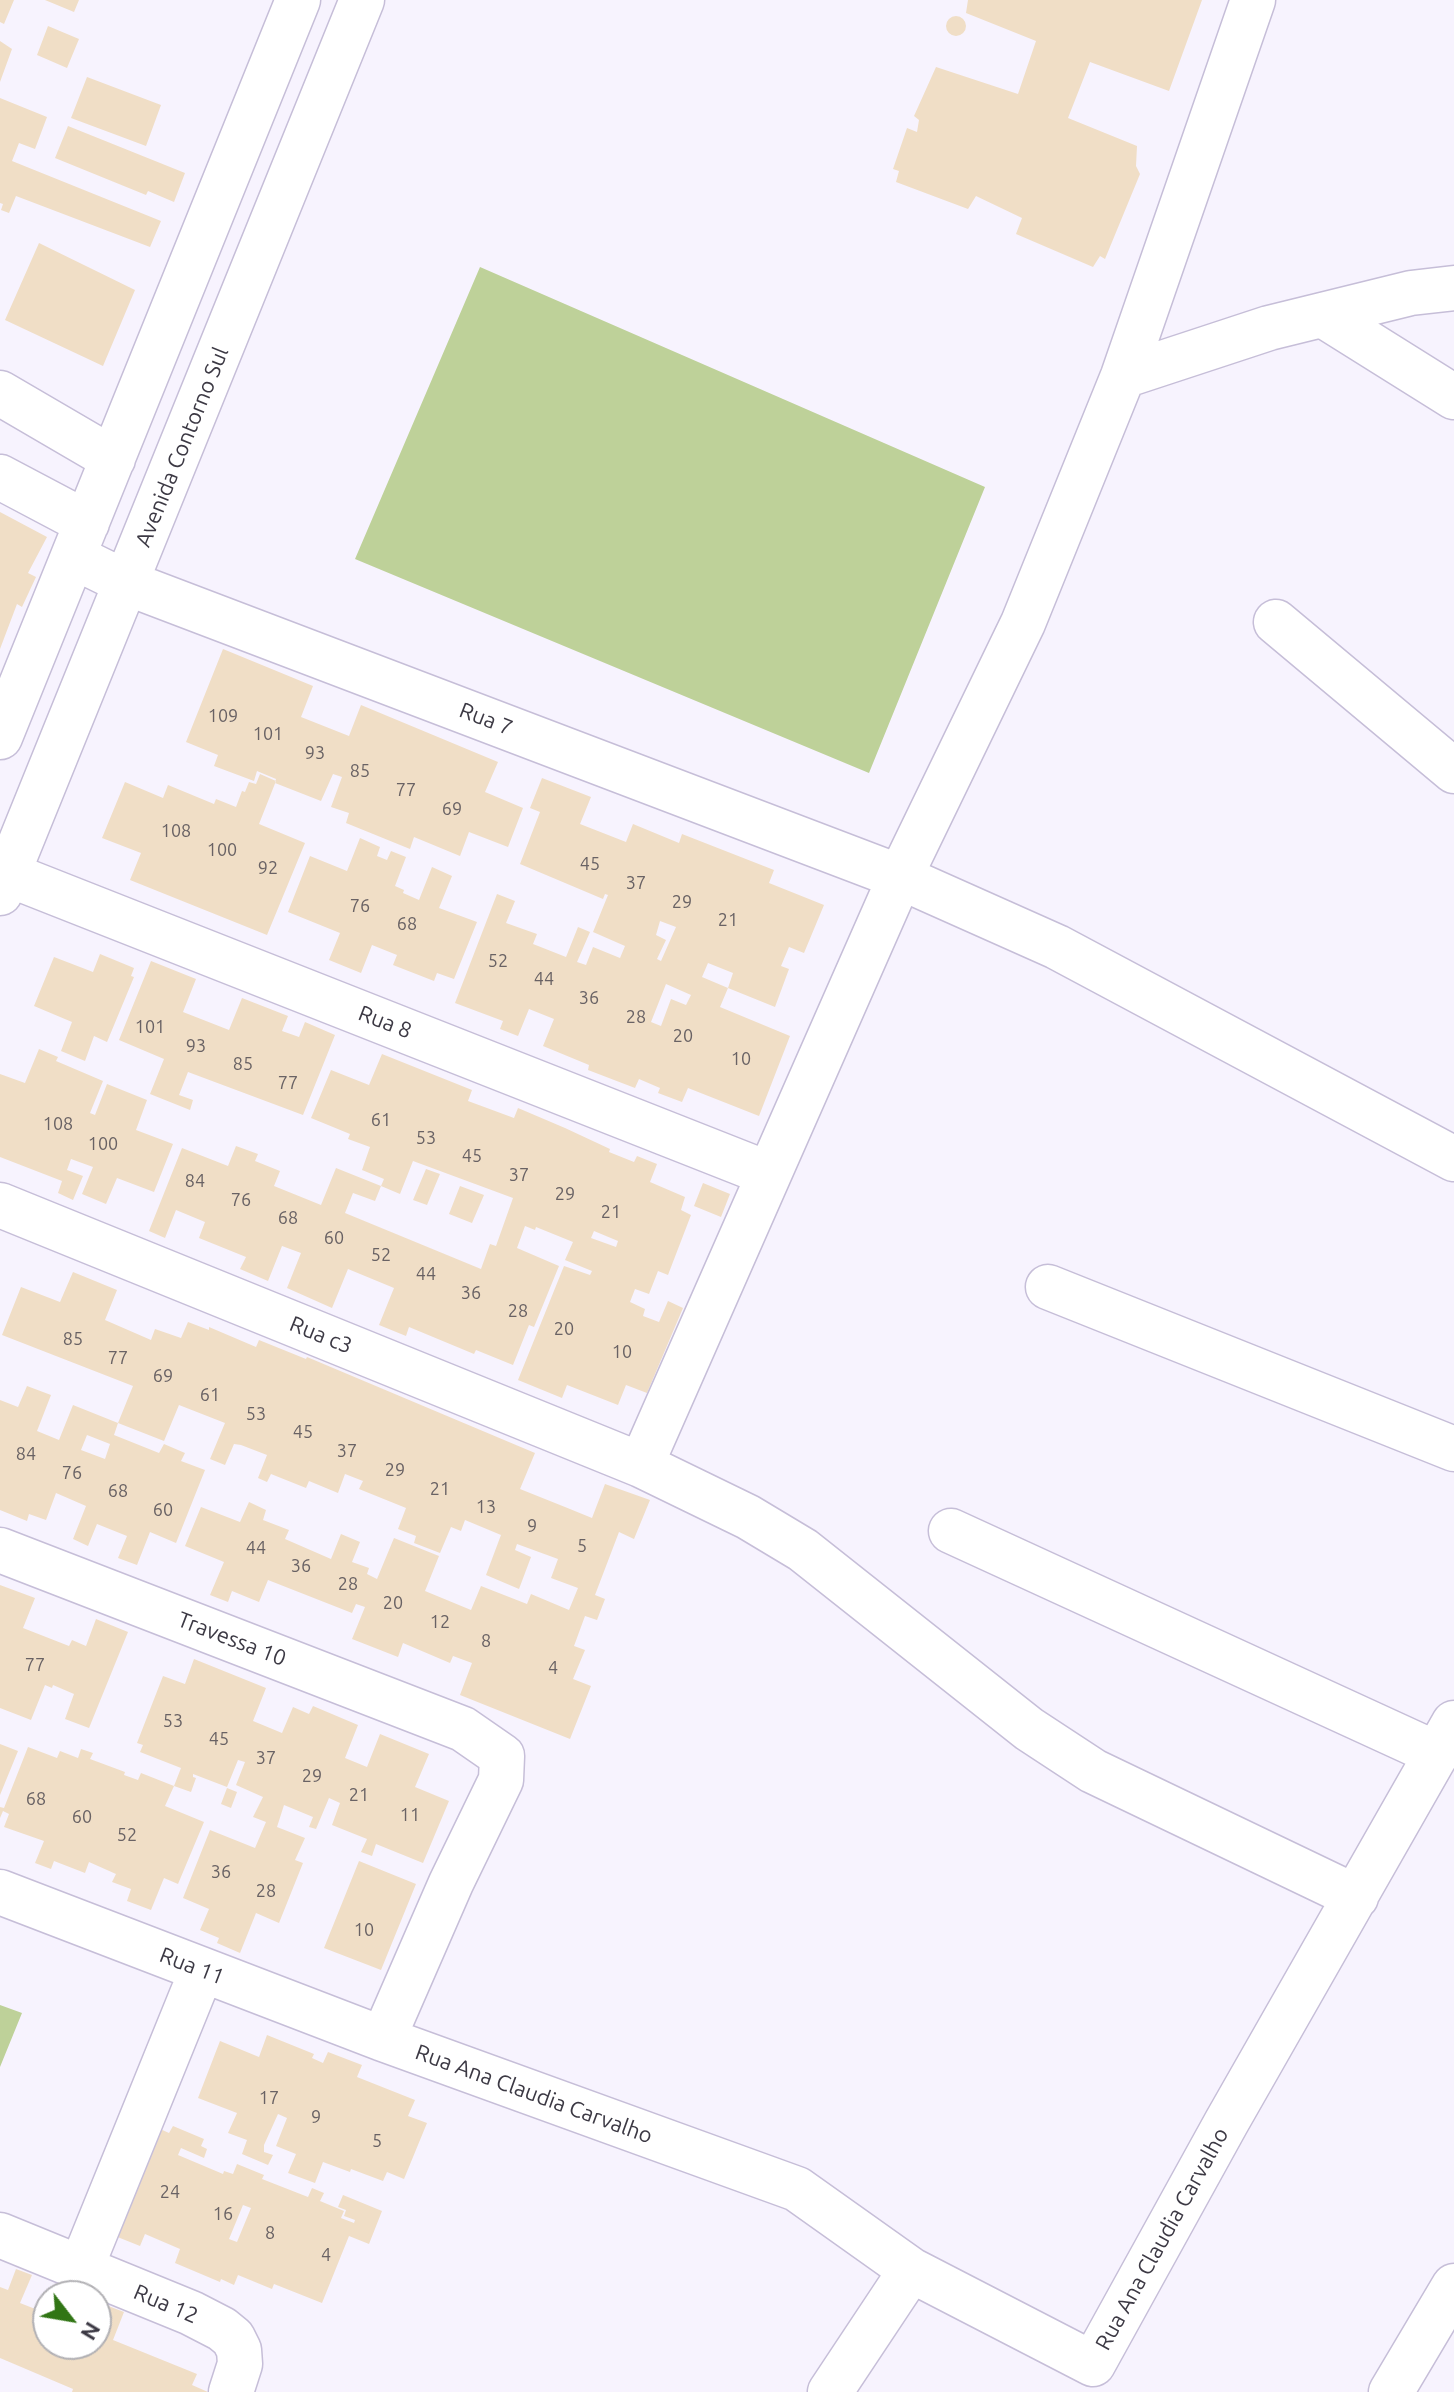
<!DOCTYPE html>
<style>
body{margin:0}
#map{position:relative;width:1454px;height:2392px;overflow:hidden;background:#f7f3fe;font-family:Ubuntu,sans-serif}
canvas{display:block}
.north{position:absolute;left:32px;top:2280px;width:80px;height:80px;box-sizing:border-box;background:#fff;border:2px solid #b1b0b4;border-radius:50%;rotate:121deg;font-size:22px;font-weight:700;line-height:32px;text-align:center;color:#3c3944}
.north::after{content:'';display:block;margin:auto;width:28px;height:36px;background:#317515;clip-path:polygon(50% 0,100% 100%,50% 72%,0 100%)}
</style>
<div id="map">
<canvas width="1454" height="2392"></canvas>
<div class="north">N</div>
</div>
<script>
const ctx = document.querySelector('canvas').getContext('2d');
ctx.lineJoin = 'round';
function paint(path, color) {
  ctx.fillStyle = color;
  ctx.fill(path, 'evenodd');
}
function shape(rows) {
  const path = new Path2D();
  for (const r of rows) {
    if (r.length === 3) {
      path.moveTo(r[0] + r[2], r[1]);
      path.arc(r[0], r[1], r[2], 0, 2 * Math.PI);
      continue;
    }
    path.moveTo(r[0], r[1]);
    for (let i = 2; i < r.length; i += 2) path.lineTo(r[i], r[i + 1]);
  }
  return path;
}
function trace(path, color, width, dash) {
  ctx.strokeStyle = color;
  ctx.lineWidth = width;
  ctx.lineCap = dash ? 'butt' : 'round';
  ctx.setLineDash(dash || []);
  ctx.stroke(path);
}
function label(font, color, halo, rows, align = 'center') {
  ctx.font = font + ' Ubuntu,sans-serif';
  ctx.lineWidth = 6;
  ctx.setLineDash([]);
  ctx.textBaseline = 'middle';
  ctx.strokeStyle = halo;
  ctx.fillStyle = color;
  for (const [text, x, y, turn = 0] of rows) {
    ctx.save();
    ctx.translate(x, y);
    ctx.rotate((+turn || 0) * Math.PI / 180);
    ctx.textAlign = isNaN(turn) ? turn : align;
    if (halo) ctx.strokeText(text, 0, 0);
    ctx.fillText(text, 0, 0);
    ctx.restore();
  }
}
paint(shape([
 [480,267,985,487,869,773,355,559],
 [0,2005,22,2013,0,2067]
]), '#bed199');
paint(shape([
 [0,0,14,0,4,24,0,22],
 [45,0,79,0,74,12],
 [968,0,1202,0,1169,91,1090,62,1068,118,1137,146,1136,166,1140,174,1105,259,1100,256,1093,267,1016,234,1022,218,976,196,968,209,896,182,899,171,893,169,907,128,917,132,919,120,914,116,936,67,1018,94,1036,41,966,13],
 [956,26,10],
 [48,26,79,39,67,68,37,55],
 [0,41,12,49,0,82],
 [87,77,161,105,146,146,71,118],
 [0,98,47,117,35,149,19,143,12,161,161,221,150,247,16,196,9,213,1,210,3,204,0,203],
 [68,126,185,173,174,202,148,191,146,195,55,158],
 [39,243,135,290,103,366,5,320],
 [0,512,47,537,28,573,36,577,22,607,17,604,0,649],
 [223,649,313,686,301,717,349,736,361,705,498,762,485,792,523,808,508,847,469,832,460,856,414,837,410,849,346,823,349,813,331,807,342,777,333,774,321,801,275,783,276,779,257,771,254,781,214,766,218,755,186,742],
 [260,774,276,781,259,824,305,843,267,935,130,880,141,853,102,838,125,782,163,798,168,785,214,804,216,799,236,807,242,791,245,792,249,782,256,784],
 [542,778,591,797,580,824,626,842,633,824,679,843,682,834,774,870,769,883,824,905,804,953,789,947,781,966,789,969,775,1007,728,988,733,973,708,963,702,977,728,988,720,1007,790,1036,759,1116,688,1088,682,1102,658,1093,660,1088,639,1079,635,1088,588,1070,589,1065,543,1046,554,1019,529,1009,518,1036,500,1029,503,1021,455,1003,497,894,515,901,506,923,537,934,533,944,566,957,578,927,590,932,577,962,586,965,593,947,620,958,625,946,593,932,608,895,605,894,603,899,520,864,540,812,530,808],
 [660,921,676,927,661,961,657,959,666,940,656,935],
 [666,984,691,995,686,1005,671,999,661,1026,651,1022],
 [360,838,380,847,377,856,387,860,391,851,406,857,395,886,404,890,403,893,419,900,432,867,452,876,439,908,477,922,454,979,437,973,434,981,393,965,397,955,372,945,361,973,329,960,340,933,288,912,310,856,347,871],
 [100,954,134,968,131,976,134,977,107,1042,94,1036,85,1061,61,1051,72,1022,34,1006,54,957,93,972],
 [151,961,196,979,183,1012,229,1030,242,998,288,1016,282,1031,299,1037,305,1022,335,1035,303,1115,188,1072,179,1095,193,1100,190,1110,150,1094,164,1059,119,1040],
 [39,1049,58,1057,56,1061,103,1081,90,1113,95,1115,107,1084,147,1100,136,1130,173,1144,154,1192,117,1178,106,1204,82,1194,93,1167,71,1159,67,1170,83,1176,73,1200,58,1193,62,1181,0,1157,0,1074,25,1083],
 [382,1054,472,1090,468,1101,514,1118,518,1108,565,1128,610,1149,609,1152,634,1162,637,1156,657,1164,650,1182,685,1197,681,1210,691,1215,668,1275,658,1271,649,1294,635,1289,630,1302,645,1309,643,1316,659,1322,668,1301,683,1308,647,1393,626,1385,618,1405,567,1385,562,1398,518,1380,564,1266,590,1275,592,1271,565,1260,573,1242,536,1227,535,1230,525,1226,517,1248,559,1266,534,1327,529,1325,513,1365,476,1350,474,1354,409,1327,406,1336,379,1325,394,1288,348,1269,332,1308,287,1288,301,1253,282,1246,268,1281,240,1269,246,1257,199,1238,205,1222,176,1210,165,1238,149,1231,182,1148,228,1166,236,1146,258,1154,255,1161,280,1171,274,1186,321,1205,336,1168,381,1186,375,1201,353,1193,345,1213,481,1269,490,1244,496,1246,513,1198,413,1161,400,1194,381,1186,384,1179,362,1170,370,1147,348,1139,350,1134,311,1118,331,1070,369,1085],
 [594,1231,618,1241,616,1247,591,1238],
 [426,1169,440,1174,427,1205,413,1200],
 [703,1183,730,1194,721,1217,694,1206],
 [460,1186,484,1195,472,1223,449,1214],
 [73,1272,117,1290,105,1320,151,1340,155,1329,181,1338,188,1322,209,1330,209,1327,256,1347,259,1340,306,1359,307,1357,535,1453,520,1489,565,1507,592,1518,605,1484,650,1500,634,1539,619,1532,595,1595,605,1599,597,1620,585,1616,574,1646,585,1650,573,1679,591,1686,570,1739,460,1695,472,1663,453,1656,450,1663,403,1643,398,1657,352,1639,365,1607,356,1604,352,1613,268,1580,259,1602,232,1591,228,1602,210,1595,224,1562,185,1546,201,1507,240,1522,249,1502,266,1510,263,1520,289,1530,285,1539,331,1559,341,1534,360,1542,352,1562,369,1568,367,1574,377,1579,394,1538,439,1556,425,1591,471,1610,481,1586,527,1604,531,1594,569,1610,578,1588,551,1578,558,1559,517,1544,515,1550,531,1557,519,1589,486,1575,501,1535,465,1520,461,1531,451,1527,440,1553,414,1543,416,1536,398,1529,406,1508,359,1489,363,1481,345,1474,338,1493,309,1481,306,1488,271,1474,267,1482,258,1478,267,1455,241,1445,234,1444,225,1465,210,1459,225,1423,179,1405,164,1441,118,1423,133,1386,2,1335,21,1287,60,1302],
 [27,1386,51,1395,37,1431,59,1440,73,1405,118,1423,114,1435,159,1453,164,1444,185,1453,181,1461,205,1470,176,1543,150,1532,137,1565,118,1558,127,1536,97,1524,88,1546,73,1539,86,1506,56,1493,46,1520,29,1514,27,1521,0,1510,0,1400,18,1407],
 [87,1435,110,1444,105,1459,81,1450],
 [0,1585,35,1598,23,1628,69,1646,72,1640,86,1646,96,1619,128,1632,89,1728,65,1719,74,1694,53,1685,52,1688,45,1685,31,1720,0,1708],
 [194,1659,266,1688,253,1721,282,1733,293,1707,309,1714,313,1706,358,1725,345,1758,367,1767,380,1734,429,1754,415,1787,449,1801,423,1863,376,1844,372,1856,361,1852,367,1839,332,1825,340,1803,329,1798,316,1829,309,1827,313,1817,284,1805,277,1827,305,1838,295,1860,303,1863,279,1923,256,1913,240,1953,217,1943,219,1938,200,1930,209,1909,183,1898,210,1830,255,1848,266,1822,253,1817,263,1797,236,1785,245,1762,238,1760,227,1787,193,1774,193,1777,196,1778,191,1792,174,1786,181,1768,140,1752,143,1745,137,1743,163,1676,185,1684],
 [0,1744,18,1751,0,1795],
 [28,1747,57,1758,60,1751,78,1758,81,1749,93,1753,90,1759,125,1772,124,1775,138,1780,141,1773,174,1786,165,1806,204,1822,178,1884,164,1878,151,1910,127,1901,131,1889,112,1882,116,1874,89,1862,85,1873,54,1861,51,1869,35,1863,44,1841,4,1827,9,1814,3,1811,0,1818,0,1807,4,1808],
 [227,1788,237,1792,231,1808,221,1804],
 [359,1861,416,1884,381,1970,324,1948],
 [267,2035,314,2054,312,2058,323,2063,328,2052,362,2065,357,2077,415,2100,408,2116,427,2123,404,2179,387,2172,383,2181,351,2169,350,2172,323,2162,315,2183,288,2173,296,2154,276,2146,287,2118,278,2114,264,2145,264,2152,273,2155,268,2165,242,2154,247,2140,228,2133,237,2113,198,2098,220,2041,259,2057],
 [173,2126,204,2139,201,2146,207,2149,204,2158,181,2148,178,2155,223,2174,224,2171,233,2174,237,2164,264,2175,262,2179,308,2197,312,2188,324,2193,320,2201,344,2211,341,2218,354,2223,355,2220,344,2216,346,2210,338,2207,343,2195,382,2211,369,2244,349,2236,322,2303,274,2284,272,2289,238,2275,234,2285,221,2279,220,2282,175,2263,180,2249,145,2234,140,2246,115,2236,158,2128,169,2133],
 [243,2205,251,2208,237,2242,229,2239],
 [16,2269,32,2275,20,2303,48,2314,48,2344,96,2344,96,2320,103,2304,124,2312,113,2340,197,2374,192,2385,208,2392,72,2392,73,2389,0,2358,0,2287,8,2290]
]), '#f0dec6');
const minor = shape([
 [1323,315,1454,397],
 [1123,376,1269,328,1411,293,1454,288],
 [0,393,113,459],
 [0,477,87,523],
 [74,557,127,583,900,877,1057,947,1454,1159],
 [1276,622,1454,771],
 [0,737,298,0],
 [0,871,769,1174],
 [0,893,362,0],
 [0,1205,641,1465,748,1517,803,1550,1029,1729,1093,1771,1356,1897],
 [1048,1287,1454,1449],
 [641,1465,900,877,1023,623,1123,376,1253,0],
 [951,1531,1437,1754],
 [0,1550,463,1729,502,1756,501,1780,451,1883,383,2039],
 [0,1892,383,2039,797,2189,911,2270,1093,2364,1226,2123,1454,1723],
 [0,2235,191,2313,222,2329,233,2338,239,2350,240,2364,231,2392],
 [81,2268,202,1970],
 [830,2392,911,2270],
 [1391,2392,1454,2286]
]);
trace(minor, '#c6bed8', 47);
trace(minor, '#fff', 44);
label('18px', '#696264', null, [
 ["109",223,716],
 ["101",268,734],
 ["93",315,753],
 ["85",360,771],
 ["77",406,790],
 ["69",452,809],
 ["108",176,831],
 ["100",222,850],
 ["45",590,864],
 ["92",268,868],
 ["37",636,883],
 ["29",682,902],
 ["76",360,906],
 ["21",728,920],
 ["68",407,924],
 ["52",498,961],
 ["44",544,979],
 ["36",589,998],
 ["28",636,1017],
 ["101",150,1027],
 ["20",683,1036],
 ["93",196,1046],
 ["10",741,1059],
 ["85",243,1064],
 ["77",288,1083],
 ["61",381,1120],
 ["108",58,1124],
 ["53",426,1138],
 ["100",103,1144],
 ["45",472,1156],
 ["37",519,1175],
 ["84",195,1181],
 ["29",565,1194],
 ["76",241,1200],
 ["21",611,1212],
 ["68",288,1218],
 ["60",334,1238],
 ["52",381,1255],
 ["44",426,1274],
 ["36",471,1293],
 ["28",518,1311],
 ["20",564,1329],
 ["85",73,1339],
 ["10",622,1352],
 ["77",118,1358],
 ["69",163,1376],
 ["61",210,1395],
 ["53",256,1414],
 ["45",303,1432],
 ["37",347,1451],
 ["84",26,1454],
 ["29",395,1470],
 ["76",72,1473],
 ["21",440,1489],
 ["68",118,1491],
 ["13",486,1507],
 ["60",163,1510],
 ["9",532,1526],
 ["5",582,1546],
 ["44",256,1548],
 ["36",301,1566],
 ["28",348,1584],
 ["20",393,1603],
 ["12",440,1622],
 ["8",486,1641],
 ["77",35,1665],
 ["4",553,1668],
 ["53",173,1721],
 ["45",219,1739],
 ["37",266,1758],
 ["29",312,1776],
 ["21",359,1795],
 ["68",36,1799],
 ["11",410,1815],
 ["60",82,1817],
 ["52",127,1835],
 ["36",221,1872],
 ["28",266,1891],
 ["10",364,1930],
 ["17",269,2098],
 ["9",316,2117],
 ["5",377,2141],
 ["24",170,2192],
 ["16",223,2214],
 ["8",270,2233],
 ["4",326,2255]
]);
label('22px', '#3c3944', '#fff', [
 ["Avenida Contorno Sul",182,447,-68],
 ["Rua 7",486,719,21],
 ["Rua 8",385,1022,21],
 ["Rua c3",321,1335,22],
 ["Travessa 10",232,1639,21],
 ["Rua 11",192,1966,21],
 ["Rua Ana Claudia Carvalho",534,2094,20],
 ["Rua Ana Claudia Carvalho",1162,2239,-61],
 ["Rua 12",166,2304,23]
]);
</script>
